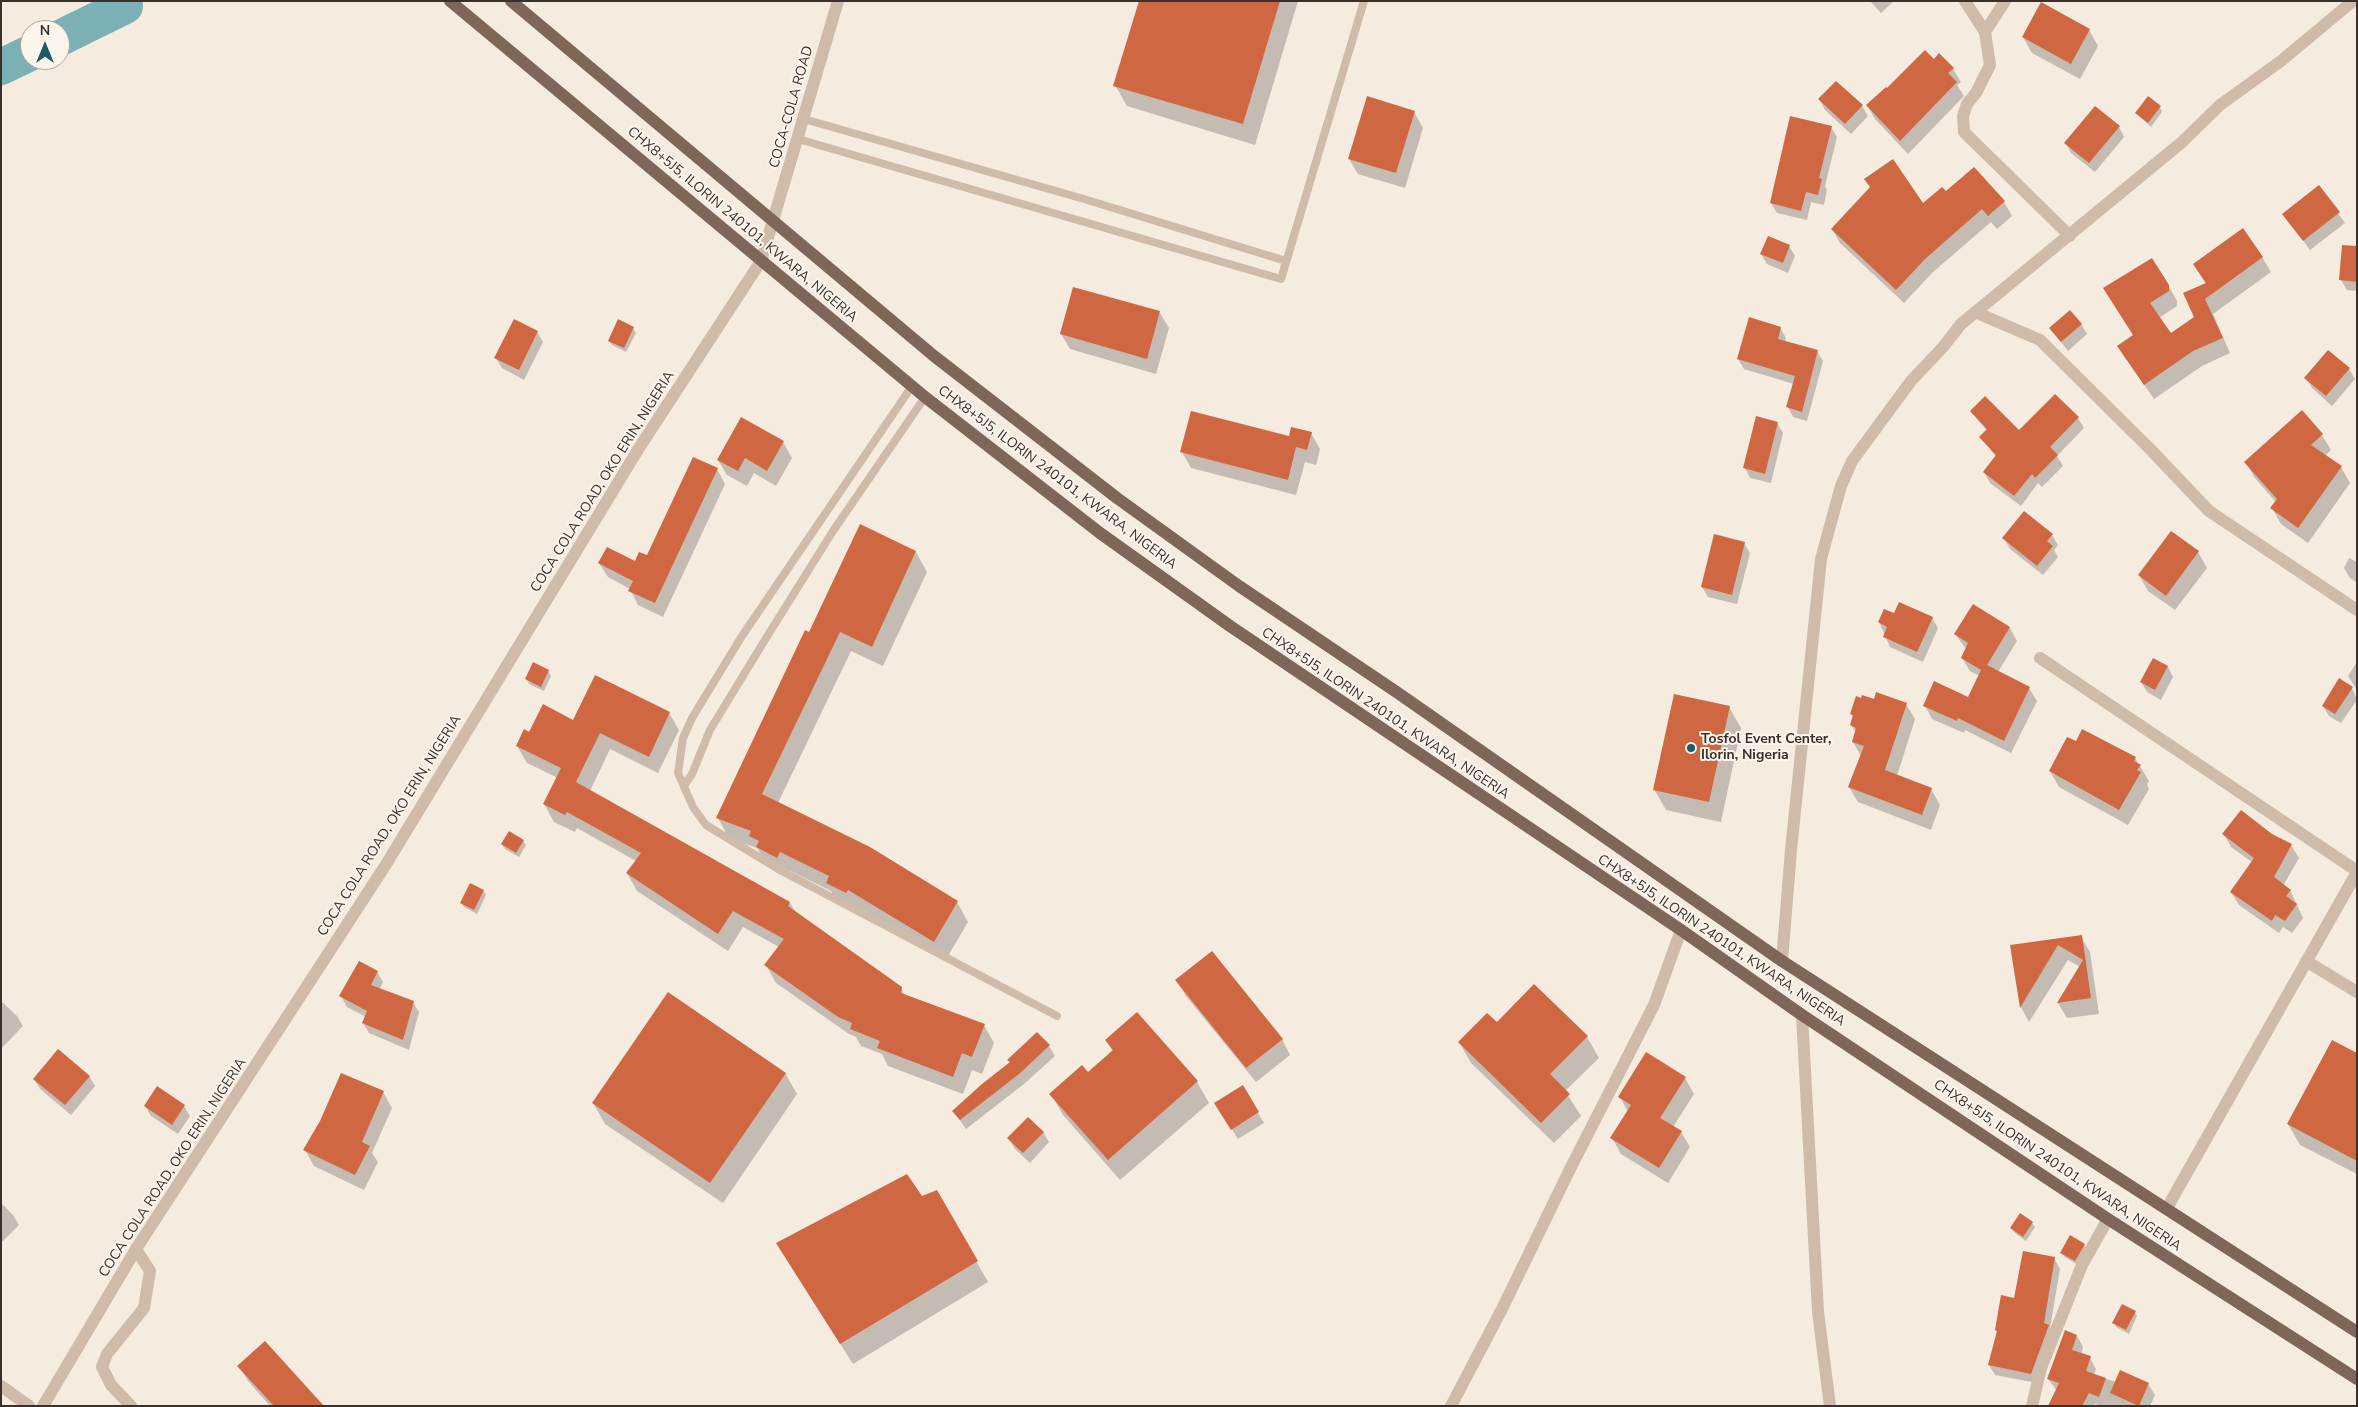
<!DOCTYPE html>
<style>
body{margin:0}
#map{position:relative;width:2358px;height:1407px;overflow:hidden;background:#f5ebdf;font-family:"Nunito Sans",sans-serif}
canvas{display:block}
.frame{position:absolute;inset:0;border:2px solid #3b2f29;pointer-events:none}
.north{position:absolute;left:20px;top:20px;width:50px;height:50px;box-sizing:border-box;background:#fcf5ec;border:1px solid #afa69e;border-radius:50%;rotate:0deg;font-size:14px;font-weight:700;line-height:20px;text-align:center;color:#3b2f29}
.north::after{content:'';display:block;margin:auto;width:18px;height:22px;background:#1b5b61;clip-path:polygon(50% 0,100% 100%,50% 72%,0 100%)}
</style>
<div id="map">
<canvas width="2358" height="1407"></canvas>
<div class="frame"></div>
<div class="north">N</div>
</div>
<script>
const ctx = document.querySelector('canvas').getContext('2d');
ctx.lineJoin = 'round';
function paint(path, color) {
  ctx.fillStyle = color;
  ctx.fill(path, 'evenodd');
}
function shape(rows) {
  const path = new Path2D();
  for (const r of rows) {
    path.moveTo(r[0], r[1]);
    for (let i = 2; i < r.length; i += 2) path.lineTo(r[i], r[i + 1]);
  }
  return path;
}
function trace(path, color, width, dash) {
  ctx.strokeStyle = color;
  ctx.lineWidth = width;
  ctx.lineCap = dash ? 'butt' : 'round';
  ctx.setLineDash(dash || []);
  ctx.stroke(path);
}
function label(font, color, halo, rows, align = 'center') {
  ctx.font = font + ' "Nunito Sans",sans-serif';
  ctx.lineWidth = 4;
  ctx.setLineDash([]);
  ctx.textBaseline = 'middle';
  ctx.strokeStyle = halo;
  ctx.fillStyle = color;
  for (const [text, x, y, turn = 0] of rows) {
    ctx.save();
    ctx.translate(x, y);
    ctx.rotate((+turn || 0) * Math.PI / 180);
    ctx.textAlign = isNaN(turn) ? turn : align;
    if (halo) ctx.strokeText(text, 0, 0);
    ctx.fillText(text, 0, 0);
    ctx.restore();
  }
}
paint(shape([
 [1140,1,1298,1,1255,145,1127,106,1115,85],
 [1870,1,1894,1,1881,13],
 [2089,30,2098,46,2080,79,2032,53,2023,37],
 [1934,60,1953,69,1961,82,1957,85,1964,96,1908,154,1875,119,1867,105],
 [1820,100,1862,106,1868,116,1851,134,1825,110],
 [2160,107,2162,112,2151,127,2136,113],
 [1414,112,1423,128,1405,188,1358,174,1349,159],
 [1831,127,1837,137,1825,186,1827,190,1824,205,1811,202,1807,220,1777,213,1771,203],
 [2119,127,2124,137,2095,172,2071,153,2066,143],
 [2319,187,2345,223,2310,250,2284,214],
 [1946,193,2004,202,2012,216,1997,229,1991,222,1932,273,1904,303,1840,243,1832,229,1923,205],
 [1789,246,1795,256,1788,273,1767,264,1761,254],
 [2357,247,2357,291,2347,290,2341,280],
 [2262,257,2271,272,2213,314,2230,353,2202,366,2154,399,2118,346,2134,336,2114,303,2168,285,2177,301,2177,306,2159,318,2171,335,2196,317,2206,284,2194,265],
 [1074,288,1160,313,1169,328,1156,374,1070,349,1061,334],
 [2081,324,2087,334,2068,351,2051,329],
 [633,328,636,333,626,352,612,345,609,341],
 [1780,328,1786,338,1785,343,1817,351,1823,361,1807,421,1793,417,1788,407,1794,384,1744,369,1738,359],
 [537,332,543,342,524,380,502,368,496,358],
 [2349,369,2355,379,2332,406,2312,388,2306,378],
 [1971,412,2019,432,2078,418,2084,428,2057,456,2063,466,2042,487,2038,483,2021,506,1990,483,1984,472,1996,457,1981,437,1987,431],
 [1777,423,1783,433,1771,483,1750,478,1745,468],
 [1311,433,1320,449,1316,465,1305,462,1296,495,1191,468,1182,452],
 [2322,435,2331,450,2325,456,2341,467,2350,483,2308,543,2281,524,2272,508,2276,502,2254,477,2246,462],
 [783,442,792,458,776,486,754,473,747,486,727,475,718,460],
 [717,469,725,484,663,617,638,605,630,589,608,577,599,563,636,563,648,557],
 [2052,535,2058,545,2054,550,2058,557,2043,575,2010,549,2004,538],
 [1744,543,1750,553,1737,604,1708,597,1702,587],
 [916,552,927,572,883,666,851,651,778,803,957,902,968,922,945,961,838,903,831,891,791,871,788,877,769,867,757,848,729,838,718,818,810,634],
 [2198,552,2207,568,2175,610,2148,591,2139,575],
 [2349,558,2357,562,2357,583,2350,578,2344,568],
 [1894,615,1932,618,1938,628,1923,662,1890,647,1879,622],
 [2010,628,2017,641,1998,672,2029,688,2037,701,2011,753,1965,730,1964,733,1932,719,1925,706,1969,698,1980,676,1970,671,1962,658,1966,649,1955,634],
 [2154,660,2168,667,2173,677,2161,700,2147,692,2141,682],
 [2357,662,2357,690,2348,676],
 [548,671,551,676,544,691,529,684,527,679],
 [2352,688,2357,700,2341,723,2329,716,2323,706],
 [1874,700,1906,704,1915,719,1897,776,1931,789,1940,805,1931,830,1858,802,1849,787,1861,756,1853,742,1856,733,1851,725,1854,718,1851,714],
 [1729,707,1741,728,1721,822,1666,810,1654,789],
 [669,713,679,730,658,773,610,749,590,791,790,903,796,913,901,988,905,996,984,1025,994,1043,982,1074,972,1070,963,1094,888,1066,882,1054,861,1046,856,1037,849,1034,776,983,766,965,779,947,743,927,728,951,637,891,627,873,636,861,577,828,575,832,554,822,544,804,558,778,527,763,517,746,530,734,574,721],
 [2076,742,2135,758,2149,781,2147,784,2149,789,2128,825,2059,787,2050,771],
 [2224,834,2271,835,2291,845,2299,858,2283,886,2290,890,2303,918,2292,933,2283,927,2279,933,2239,905,2231,892,2252,862,2231,847],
 [523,841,526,845,519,857,505,849,502,844],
 [483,890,486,895,477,914,464,907,462,903],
 [2081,937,2090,952,2099,1014,2067,1018,2058,1003,2080,967,2068,960,2029,1022,2021,1007,2012,946],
 [359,962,377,972,383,982,379,990,413,1002,419,1012,409,1050,369,1033,363,1023,366,1017,347,1007,341,996],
 [1177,981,1282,1039,1290,1055,1256,1082,1186,996],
 [1,1001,17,1016,23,1026,1,1049],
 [1497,1024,1587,1037,1599,1058,1565,1091,1581,1116,1554,1143,1471,1063,1459,1042],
 [1106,1040,1197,1082,1209,1103,1120,1180,1063,1115,1051,1094,1087,1074,1113,1052],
 [1049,1046,1055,1056,1024,1084,966,1129,954,1112,1011,1063],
 [2357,1054,2357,1174,2300,1145,2288,1124],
 [785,1073,797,1094,723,1203,605,1124,593,1103],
 [89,1076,95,1086,71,1115,40,1089,34,1079],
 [1685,1078,1694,1094,1673,1127,1681,1132,1690,1147,1668,1183,1621,1154,1612,1138,1628,1112,1620,1097],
 [1242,1087,1264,1123,1238,1139,1222,1113],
 [383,1092,392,1108,372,1153,378,1162,364,1190,314,1166,305,1150],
 [145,1106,184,1106,190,1116,178,1134,151,1116],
 [1043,1132,1049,1142,1030,1163,1015,1149,1009,1139],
 [937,1192,988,1282,853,1364,777,1244],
 [1,1203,13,1215,19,1225,2,1242],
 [2032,1223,2035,1227,2026,1241,2015,1233,2012,1228],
 [2084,1245,2086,1249,2078,1265,2065,1257,2062,1253],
 [2054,1258,2060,1269,2050,1328,2054,1336,2037,1383,1995,1375,1989,1365,1997,1333,1996,1330,2015,1299],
 [2135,1312,2137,1316,2129,1334,2116,1327,2114,1323],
 [2077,1336,2083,1347,2081,1354,2090,1358,2096,1369,2094,1375,2116,1382,2148,1384,2155,1395,2150,1406,2101,1406,2095,1404,2094,1406,2049,1406,2057,1391,2048,1379],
 [239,1366,322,1406,270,1406,248,1381]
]), '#0003');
trace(shape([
 [60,38,125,6,123,1],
 [1,67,30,53]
]), '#7bb1b4', 36);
paint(shape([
 [1139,1,1280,1,1243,124,1113,86],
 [2041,2,2090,29,2071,64,2022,37],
 [1925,50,1934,59,1939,53,1954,68,1948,73,1957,82,1900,141,1866,105,1886,87,1887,88],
 [1836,81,1863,105,1845,124,1818,99],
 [1367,96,1415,111,1396,173,1348,159],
 [2148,96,2161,106,2148,123,2135,113],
 [2095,106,2120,126,2089,163,2064,143],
 [1790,116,1832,126,1819,178,1822,179,1818,195,1806,192,1801,211,1770,203],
 [1893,159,1923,203,1942,187,1946,191,1974,167,2005,201,1988,216,1982,209,1925,259,1896,290,1831,229,1870,187,1864,179],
 [2319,185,2340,212,2303,241,2282,214],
 [2243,228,2263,257,2205,299,2223,338,2193,351,2144,385,2117,346,2133,335,2103,288,2152,258,2169,285,2169,291,2150,303,2171,333,2194,317,2183,293,2206,283,2193,264],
 [1768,236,1790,245,1783,263,1760,254],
 [2342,245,2357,246,2357,282,2339,280],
 [1073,287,1160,311,1147,359,1060,334],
 [2070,310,2082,324,2061,342,2049,328],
 [1749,317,1781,327,1778,339,1818,350,1802,412,1786,407,1795,376,1737,359],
 [514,319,538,331,519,370,494,358],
 [618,319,634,327,624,348,608,341],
 [2328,350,2350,368,2326,396,2304,378],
 [2055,394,2079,417,2050,447,2058,455,2035,478,2032,474,2014,496,1983,472,1996,455,1979,437,1987,429,1970,411,1985,396,2019,430],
 [2302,410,2323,434,2311,445,2342,466,2298,528,2270,508,2277,499,2244,462],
 [1191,411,1289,436,1291,427,1312,432,1307,450,1296,447,1288,480,1180,452],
 [1756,416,1778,422,1765,474,1743,468],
 [741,417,784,441,767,471,745,458,738,471,717,460],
 [693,457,718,468,655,603,628,591,633,581,598,563,607,547,635,561,639,552,647,555],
 [2024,511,2053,534,2047,541,2053,546,2037,566,2002,538],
 [860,524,916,551,872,647,840,632,762,794,870,847,958,901,934,942,848,890,846,893,826,883,829,876,780,852,777,858,756,847,759,841,749,836,751,831,716,818,805,630,809,632],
 [2171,531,2199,551,2166,596,2138,575],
 [1714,534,1745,542,1732,595,1701,587],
 [1899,602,1933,617,1917,652,1883,637,1887,627,1878,622,1884,609,1894,613],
 [1973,604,2010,627,1987,665,2030,687,2004,741,1958,718,1957,721,1923,706,1934,681,1968,697,1981,670,1961,658,1968,643,1954,634],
 [2153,658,2168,666,2155,690,2140,682],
 [533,662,549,670,541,687,525,679],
 [595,675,670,712,649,757,600,733,576,782,790,902,788,906,902,987,901,993,985,1024,972,1057,962,1053,953,1077,877,1048,880,1041,850,1029,852,1023,838,1017,764,965,784,939,733,911,718,934,626,873,641,853,567,812,565,815,543,804,561,768,516,746,524,729,529,732,543,704,573,720],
 [2339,678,2353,687,2335,714,2322,706],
 [1876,692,1907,703,1885,770,1932,788,1922,815,1848,787,1864,746,1852,742,1856,728,1850,725,1853,715,1850,714,1856,696,1861,698,1862,695,1874,699],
 [1674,694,1730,706,1709,802,1653,790],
 [2082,729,2136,757,2134,761,2141,765,2137,770,2141,772,2119,810,2049,771,2067,737,2076,741],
 [2241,810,2272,834,2292,844,2274,877,2291,890,2286,896,2297,904,2285,921,2275,915,2272,921,2230,892,2254,858,2222,834],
 [509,831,524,840,516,853,501,844],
 [470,883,484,890,474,910,460,903],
 [2082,935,2091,998,2057,1003,2083,960,2058,945,2020,1008,2010,945],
 [1212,951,1283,1039,1246,1068,1175,980],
 [359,961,378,971,371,985,414,1001,403,1040,362,1023,367,1011,339,996],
 [1534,984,1588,1036,1550,1074,1570,1094,1541,1123,1458,1042,1487,1013,1497,1022],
 [668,992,786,1073,710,1183,592,1103],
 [1137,1012,1198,1081,1108,1160,1049,1094,1082,1065,1088,1072,1113,1050,1105,1040],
 [1037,1032,1050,1045,1019,1074,960,1120,952,1111,982,1084,1010,1062,1007,1060],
 [2332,1040,2357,1053,2357,1161,2287,1124],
 [58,1049,90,1076,65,1105,33,1079],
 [1646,1052,1686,1077,1660,1118,1682,1131,1659,1168,1610,1138,1631,1105,1618,1097],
 [341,1073,384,1091,362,1142,370,1146,355,1175,303,1150,320,1121],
 [1243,1085,1259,1112,1231,1130,1214,1103],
 [157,1086,185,1105,172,1125,144,1106],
 [1028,1117,1044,1132,1023,1153,1007,1138],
 [907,1174,922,1196,937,1190,978,1261,840,1344,776,1243],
 [2020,1213,2033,1222,2023,1237,2010,1228],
 [2070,1235,2085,1244,2075,1261,2060,1253],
 [2023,1251,2055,1257,2044,1323,2049,1325,2031,1374,1988,1365,1997,1331,1995,1330,2001,1295,2014,1298],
 [2122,1304,2136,1311,2126,1330,2112,1323],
 [2065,1330,2077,1335,2072,1350,2091,1356,2086,1371,2106,1378,2099,1397,2089,1393,2082,1406,2048,1406,2059,1383,2047,1379],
 [265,1341,324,1406,274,1406,237,1366],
 [2120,1370,2149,1383,2139,1406,2110,1393]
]), '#cf6742');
trace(shape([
 [804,119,1084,199,1286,261],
 [798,139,1281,279,1364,1],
 [912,386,742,636,692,718,683,738,678,773,693,807,706,825,780,870,1057,1016],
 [684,786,692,774,710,730,763,643,833,531,925,397]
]), '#cebba9', 8);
trace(shape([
 [1965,1,1985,32,1990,65,1976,93,1967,104,1963,116,1964,132,2070,236],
 [1985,32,2005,1],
 [1975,312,2040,340,2151,450,2209,511,2357,610],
 [2040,658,2357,871],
 [1782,961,1791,850,1821,559,1841,486,1852,461,1911,381,1943,347,1961,324,2181,143,2220,105,2281,61,2353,1],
 [2306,961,2357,992],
 [1802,1015,1818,1312,1830,1406],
 [2167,1208,2357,872],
 [1,1386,29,1406],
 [131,1406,111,1385,102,1367,107,1354,144,1308,150,1271,136,1249],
 [1451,1406,1502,1309,1570,1169,1654,1005,1681,930],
 [2032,1406,2041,1368,2082,1265,2108,1219]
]), '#cebba9', 12);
trace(shape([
 [43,1406,136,1249,385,866,639,448,761,261,838,1]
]), '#cebba9', 12);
trace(shape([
 [450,1,925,397,1100,533,1230,626,1681,930,1802,1015,2108,1219,2357,1379],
 [511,1,934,356,1117,498,1239,586,1398,693,1782,961,2357,1332]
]), '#7e6659', 12);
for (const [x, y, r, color] of [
 [1691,748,5,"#1b5b61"]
]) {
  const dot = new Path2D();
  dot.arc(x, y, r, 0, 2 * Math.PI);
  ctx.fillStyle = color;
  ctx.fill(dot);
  trace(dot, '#fcf5ec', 2);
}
label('14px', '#3b2f29', '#fcf5ec', [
 ["COCA-COLA ROAD",792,107,-74],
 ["CHX8+5J5, ILORIN 240101, KWARA, NIGERIA",742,225,40],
 ["CHX8+5J5, ILORIN 240101, KWARA, NIGERIA",1057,478,37],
 ["COCA COLA ROAD, OKO ERIN, NIGERIA",603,482,-58],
 ["CHX8+5J5, ILORIN 240101, KWARA, NIGERIA",1385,714,34],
 ["COCA COLA ROAD, OKO ERIN, NIGERIA",390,826,-58],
 ["CHX8+5J5, ILORIN 240101, KWARA, NIGERIA",1721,941,34],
 ["CHX8+5J5, ILORIN 240101, KWARA, NIGERIA",2057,1166,34],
 ["COCA COLA ROAD, OKO ERIN, NIGERIA",173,1168,-57]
]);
label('bold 14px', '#3b2f29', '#fcf5ec', [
 ["Tosfol Event Center,",1701,740],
 ["Ilorin, Nigeria",1701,756]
], 'left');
</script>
